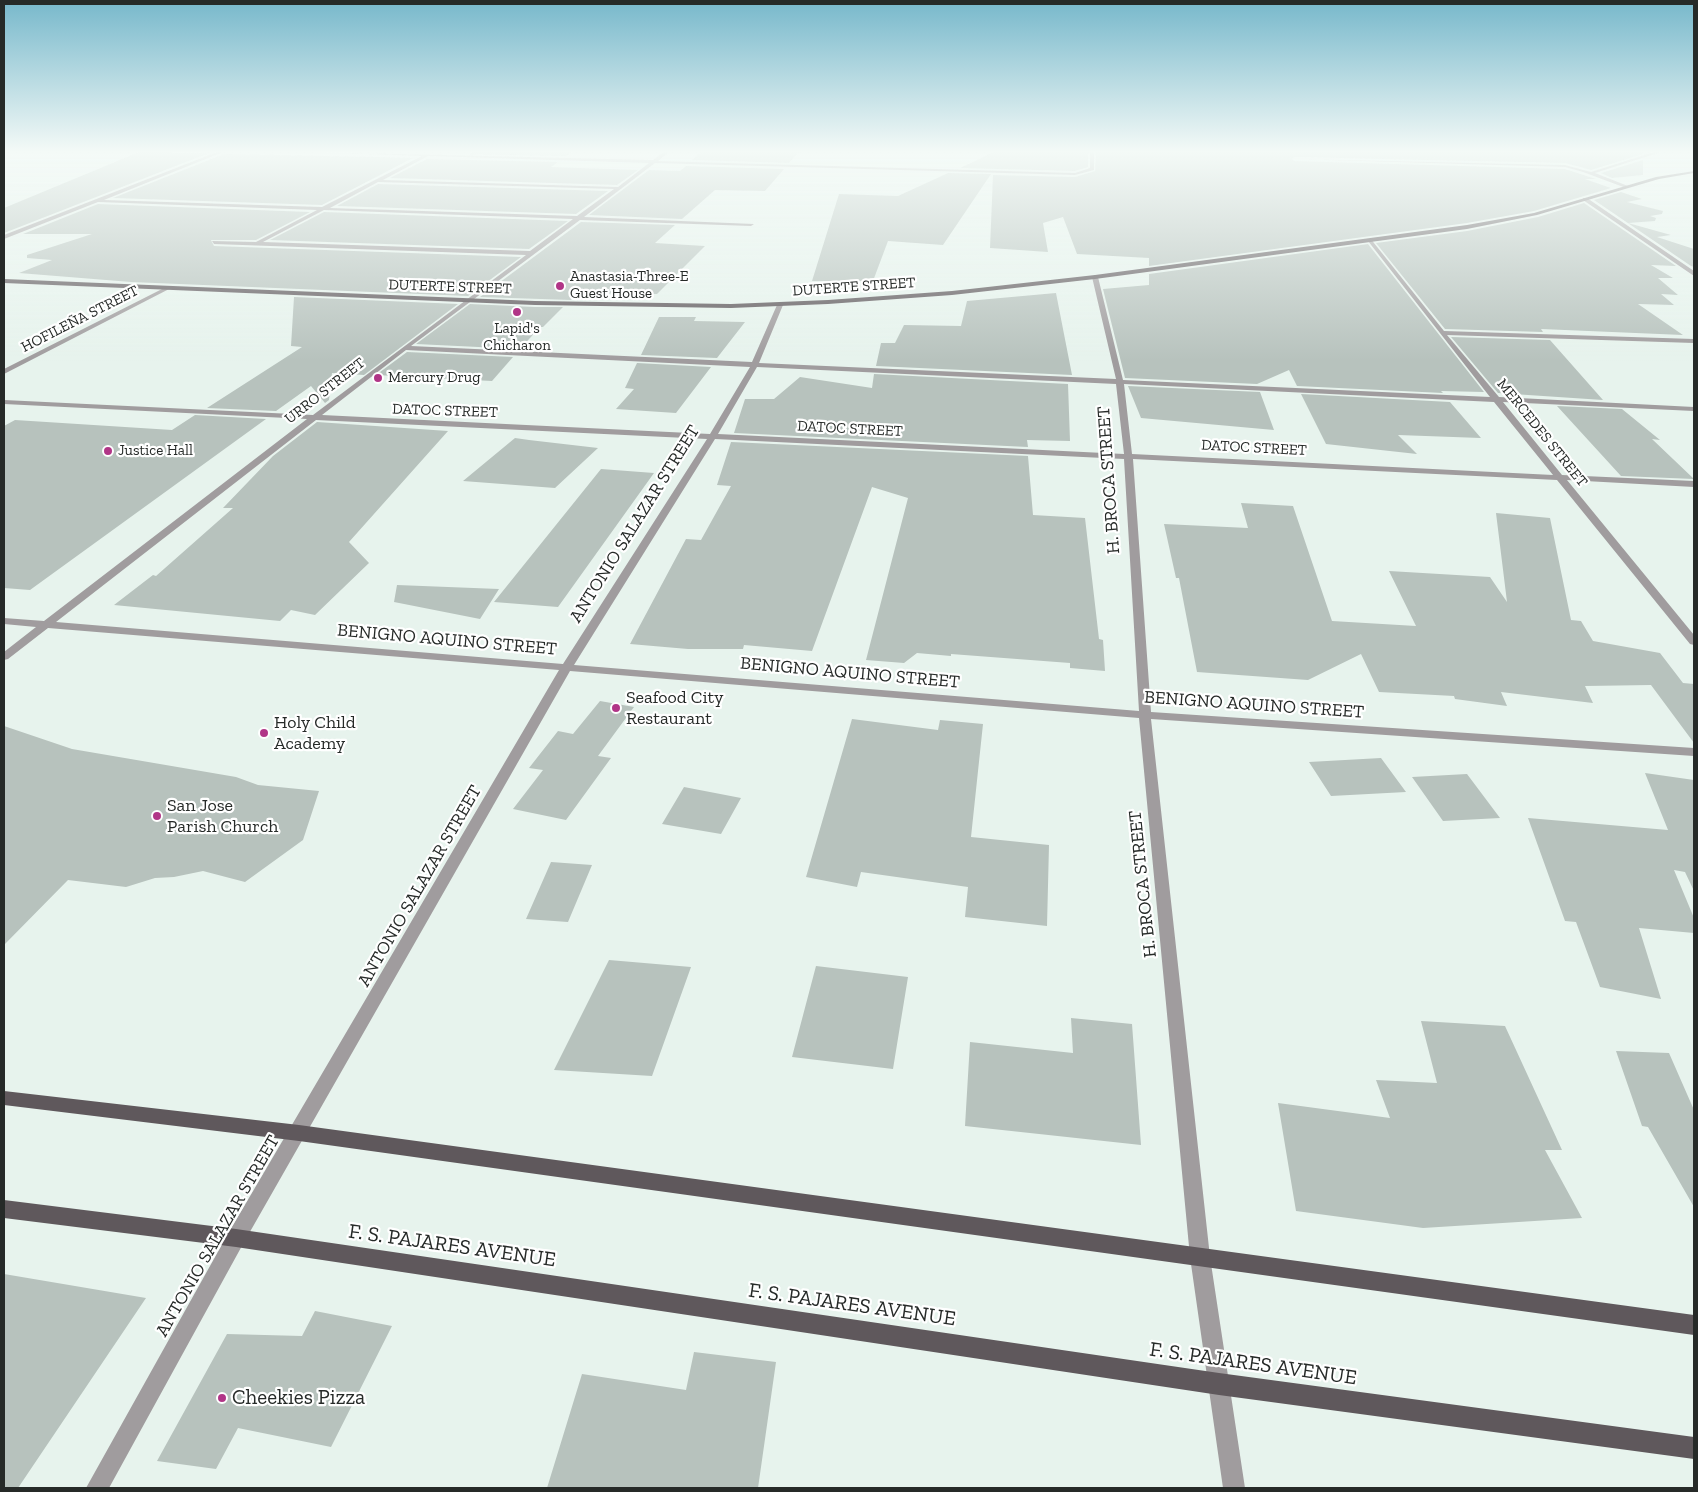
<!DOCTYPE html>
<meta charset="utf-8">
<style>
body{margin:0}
#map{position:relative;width:1698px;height:1492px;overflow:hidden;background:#e7f3ed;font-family:"Zilla Slab",serif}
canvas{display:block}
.frame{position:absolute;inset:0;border:5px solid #262a28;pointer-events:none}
</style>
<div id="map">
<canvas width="1698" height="1492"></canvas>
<div class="frame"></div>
</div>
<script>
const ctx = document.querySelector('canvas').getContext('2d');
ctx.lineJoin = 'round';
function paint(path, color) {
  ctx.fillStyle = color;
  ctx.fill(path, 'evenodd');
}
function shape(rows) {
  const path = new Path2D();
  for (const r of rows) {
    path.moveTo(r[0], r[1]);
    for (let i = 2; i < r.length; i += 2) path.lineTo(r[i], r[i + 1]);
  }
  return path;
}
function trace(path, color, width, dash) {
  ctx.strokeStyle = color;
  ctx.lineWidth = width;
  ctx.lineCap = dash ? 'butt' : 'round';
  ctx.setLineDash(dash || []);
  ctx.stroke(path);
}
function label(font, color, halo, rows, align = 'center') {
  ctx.font = font + ' "Zilla Slab",serif';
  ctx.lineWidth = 4.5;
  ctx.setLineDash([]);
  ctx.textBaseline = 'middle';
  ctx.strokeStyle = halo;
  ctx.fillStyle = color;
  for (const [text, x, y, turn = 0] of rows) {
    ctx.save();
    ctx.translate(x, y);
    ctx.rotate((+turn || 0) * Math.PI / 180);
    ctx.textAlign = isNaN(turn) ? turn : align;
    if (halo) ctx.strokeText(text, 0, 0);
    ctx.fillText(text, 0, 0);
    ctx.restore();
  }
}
paint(shape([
 [139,152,209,153,4,233,4,208],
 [473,152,572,152,566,156,469,154],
 [701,152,799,152,789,163,692,160],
 [994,152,1088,152,1088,167,1075,171,960,168],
 [1096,152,1643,152,1643,154,1591,170,1565,163,1294,157,1292,159,1294,161,1565,169,1596,179,1585,179,1611,188,1534,211,1467,223,1149,266,1149,258,1077,254,1063,217,1043,223,1048,252,990,248,993,175,1075,177,1095,171],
 [224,154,377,157,413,158,322,205,113,198],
 [427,159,558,162,551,167,638,170,617,185,390,178],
 [1643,160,1643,175,1612,178,1601,173],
 [686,166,784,169,765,191,715,190,682,219,589,215,649,170,680,171],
 [948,173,991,174,943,245,888,241,873,281,812,281,839,194,898,196],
 [378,184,608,191,576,214,337,206],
 [1621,192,1642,199,1627,202,1663,211,1662,214,1650,216,1656,218,1655,221,1628,223,1671,235,1657,237,1694,249,1694,267,1691,266,1594,200],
 [1584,203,1676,266,1651,265,1673,278,1658,278,1678,295,1661,294,1674,305,1638,304,1683,335,1541,329,1543,332,1445,329,1376,243,1467,231,1538,217],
 [98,204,310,212,256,240,211,240,214,246,521,257,468,296,131,282,19,273,52,260,27,258,27,255,92,234,23,234],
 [324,212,568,221,529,249,270,240],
 [581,222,675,225,655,243,705,246,657,294,577,293,571,300,480,297],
 [1368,244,1484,392,1441,391,1443,393,1297,386,1289,370,1257,384,1125,378,1103,289,1149,285,1149,274],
 [1056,293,1072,375,876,366,881,343,895,343,904,325,961,326,967,301],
 [294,297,458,304,364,375,332,373,329,400,325,403,311,386,276,411,207,408,302,347,291,346],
 [470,304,535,307,563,307,543,327,540,327,520,349,416,344],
 [659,317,696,317,694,321,745,322,717,358,641,355],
 [1451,337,1550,340,1603,400,1498,393],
 [407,352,513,357,492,381,376,375],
 [637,363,711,367,676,413,616,409,634,389,625,388],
 [874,374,1068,384,1070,441,1027,440,1028,447,734,433,745,399,774,399,800,377,872,388],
 [1128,386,1260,392,1274,430,1141,418],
 [1301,394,1450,402,1481,438,1398,435,1417,454,1326,444],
 [1557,406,1622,409,1660,440,1652,439,1694,479,1621,476],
 [195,415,266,419,30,590,4,588,4,426,15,420,172,430],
 [317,422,448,431,349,542,369,563,315,615,291,610,280,621,114,605,153,575,156,576,233,508,223,508,273,456],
 [515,438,529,440,598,448,555,488,463,481],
 [731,442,1028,456,1033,515,1085,518,1099,639,1103,640,1105,671,1070,668,1070,663,951,654,951,656,917,653,904,663,866,660,908,498,872,487,812,651,744,645,743,649,688,649,630,644,686,539,701,540,731,486,717,485],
 [601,469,654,473,558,607,494,602],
 [1241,503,1293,506,1332,621,1416,626,1389,571,1490,577,1507,602,1496,513,1550,518,1571,620,1581,621,1593,641,1660,653,1683,683,1694,684,1694,743,1651,685,1585,686,1593,703,1501,692,1507,706,1455,699,1454,696,1379,692,1361,654,1308,680,1197,672,1179,578,1176,578,1164,524,1248,528],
 [397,585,499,589,480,619,394,602],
 [600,701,634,707,598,756,611,758,566,820,513,809,543,770,529,768,558,731,573,734],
 [852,719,938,730,940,720,983,724,971,837,1049,845,1047,926,965,917,968,887,861,872,857,887,806,877],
 [4,726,72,749,236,777,258,785,319,791,303,840,245,882,203,871,174,877,155,878,126,887,68,880,4,945],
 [1381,758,1406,792,1331,796,1309,762],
 [1645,773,1694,780,1694,891,1685,872,1674,870,1694,918,1694,933,1639,928,1661,999,1600,987,1576,922,1565,921,1528,818,1668,830],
 [1467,774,1500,818,1443,821,1412,777],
 [684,787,741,798,721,834,662,824],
 [551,862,592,865,568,922,526,919],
 [609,960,691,967,652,1076,554,1070],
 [816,966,908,977,893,1069,792,1057],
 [1071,1018,1132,1024,1141,1145,965,1126,970,1042,1073,1053],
 [1421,1021,1505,1026,1562,1150,1545,1150,1582,1218,1423,1228,1296,1211,1278,1103,1390,1118,1376,1080,1437,1083],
 [1616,1051,1669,1053,1694,1110,1694,1207,1648,1127,1642,1126],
 [4,1274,146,1298,18,1488,4,1488],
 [315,1311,392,1326,331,1447,238,1428,216,1469,157,1461,227,1334,302,1336],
 [694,1352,776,1362,758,1488,547,1488,582,1374,686,1390]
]), '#b7c2bd');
paint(shape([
 [217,152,223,152,104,200,322,207,422,156,316,152,653,160,664,152,669,152,658,161,1075,173,1090,168,1090,152,1094,152,1094,170,1075,175,655,163,584,217,754,224,751,226,580,220,411,346,752,362,777,305,780,303,783,305,759,363,1116,379,1092,277,1095,275,1098,277,1123,380,1490,397,1368,241,1370,238,1444,331,1694,339,1694,343,1447,335,1499,397,1694,407,1694,411,1503,402,1562,475,1694,481,1694,487,1567,480,1694,635,1694,645,1690,644,1557,480,1133,459,1151,712,1694,748,1694,756,1151,719,1210,1257,1245,1488,1223,1488,1190,1257,1139,718,570,671,243,1244,109,1488,86,1488,229,1232,559,670,48,628,8,659,4,660,4,652,36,627,4,624,4,618,44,621,307,419,4,404,4,400,313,415,526,255,214,244,212,241,256,242,317,210,98,202,4,239,4,235,217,152],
 [428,156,649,163,618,187,383,180,428,156],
 [378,182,614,189,577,216,330,208,378,182],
 [324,210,573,219,530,251,263,242,324,210],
 [406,350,750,367,710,434,322,415,406,350],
 [757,367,1116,384,1124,454,718,434,757,367],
 [1124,384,1494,402,1553,475,1132,454,1124,384],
 [316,420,707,439,563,664,56,622,316,420],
 [715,439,1124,459,1139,711,574,665,715,439],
 [1654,152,1661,152,1595,173,1628,186,1626,188,1583,172,1565,167,1294,159,1565,165,1591,172,1654,152],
 [1583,198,1587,198,1694,271,1694,276,1583,200,1583,198],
 [166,287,171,288,4,374,4,369,166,287]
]), '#a09c9e');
paint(shape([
 [1694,171,1694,173,1659,179,1537,215,1467,229,1095,279,952,295,828,304,731,308,535,305,4,283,4,279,535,301,731,304,828,300,952,291,1095,275,1467,225,1534,213,1656,177,1694,171],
 [4,1091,299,1125,1694,1315,1694,1335,299,1141,4,1105,4,1091],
 [4,1200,236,1229,1219,1373,1694,1437,1694,1459,1219,1395,236,1247,4,1218,4,1200]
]), '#5f585c');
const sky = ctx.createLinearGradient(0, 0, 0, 361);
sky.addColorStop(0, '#77b8cb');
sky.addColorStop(0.42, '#f4faf7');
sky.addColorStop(1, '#f4faf700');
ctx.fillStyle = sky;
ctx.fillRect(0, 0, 1698, 361);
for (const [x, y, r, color] of [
 [560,286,5,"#b13587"],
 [517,312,5,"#b13587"],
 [378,378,5,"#b13587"],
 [108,451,5,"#b13587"],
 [616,708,5,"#b13587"],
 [264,733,5,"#b13587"],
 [157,816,5,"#b13587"],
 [222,1398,5,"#b13587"]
]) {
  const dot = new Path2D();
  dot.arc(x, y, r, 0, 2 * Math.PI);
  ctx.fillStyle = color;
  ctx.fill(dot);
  trace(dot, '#fff', 2);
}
label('15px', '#262a28', '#fff', [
 ["Anastasia-Three-E",570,277],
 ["Guest House",570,294],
 ["Lapid's",517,329,"center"],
 ["Chicharon",517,346,"center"],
 ["Mercury Drug",388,378],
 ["Justice Hall",118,451]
], 'left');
label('15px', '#262a28', '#fff', [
 ["DUTERTE STREET",450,287,2],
 ["DUTERTE STREET",854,287,-4],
 ["HOFILEÑA STREET",80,319,-27],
 ["URRO STREET",325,391,-38],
 ["DATOC STREET",445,411,2],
 ["DATOC STREET",850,429,3],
 ["MERCEDES STREET",1542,433,51],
 ["DATOC STREET",1254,448,3]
]);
label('18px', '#262a28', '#fff', [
 ["H. BROCA STREET",1109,480,-94],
 ["ANTONIO SALAZAR STREET",635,524,-58],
 ["BENIGNO AQUINO STREET",447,640,5],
 ["BENIGNO AQUINO STREET",850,673,5],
 ["BENIGNO AQUINO STREET",1254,705,4],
 ["H. BROCA STREET",1143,884,-96],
 ["ANTONIO SALAZAR STREET",420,886,-60],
 ["ANTONIO SALAZAR STREET",218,1236,-60]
]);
label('18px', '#262a28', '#fff', [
 ["Seafood City",626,698],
 ["Restaurant",626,719],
 ["Holy Child",274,723],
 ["Academy",274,744],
 ["San Jose",167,806],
 ["Parish Church",167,827]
], 'left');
label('21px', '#262a28', '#fff', [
 ["F. S. PAJARES AVENUE",452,1246,8],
 ["F. S. PAJARES AVENUE",852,1305,8],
 ["F. S. PAJARES AVENUE",1253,1364,8]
]);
label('21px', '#262a28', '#fff', [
 ["Cheekies Pizza",232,1398]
], 'left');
</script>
